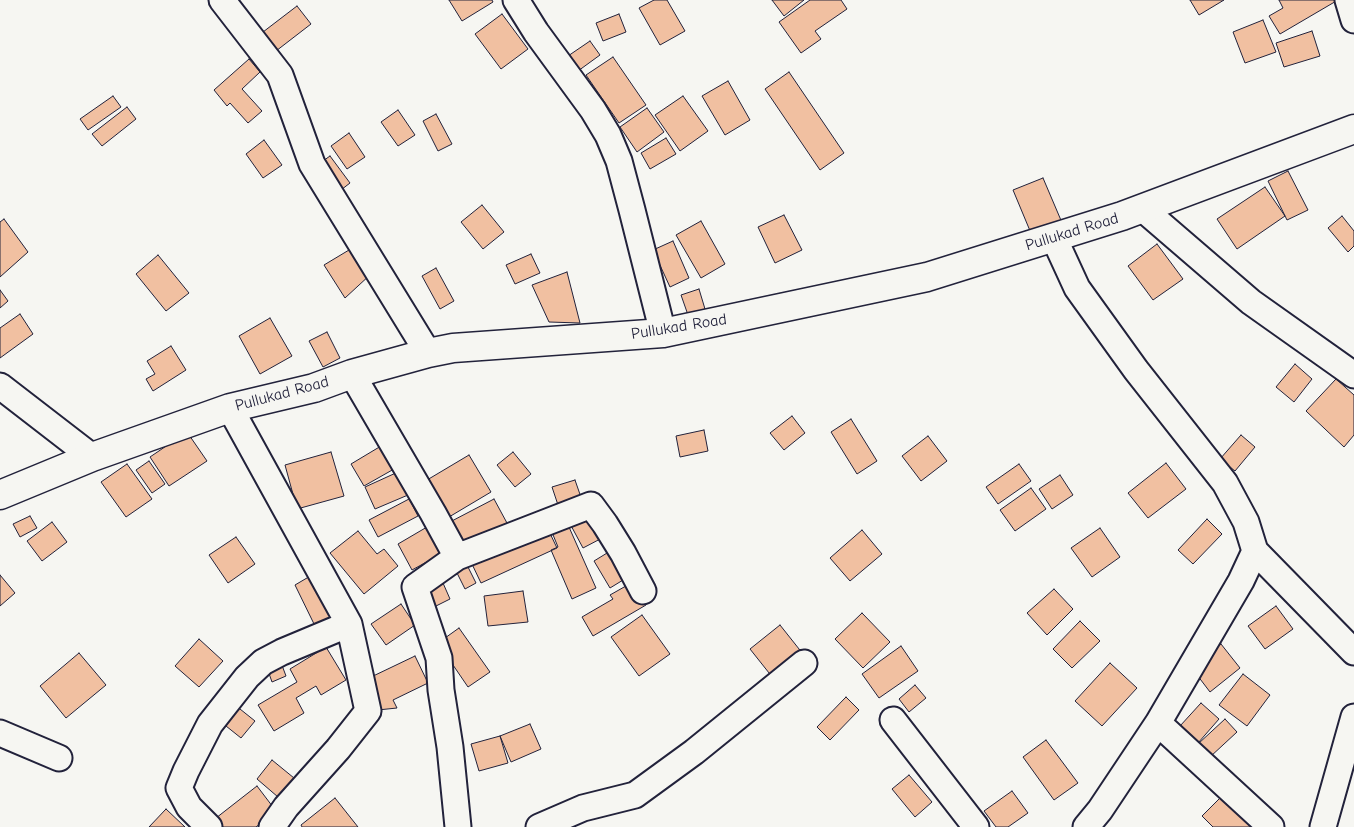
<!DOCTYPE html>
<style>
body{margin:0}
canvas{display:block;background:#f6f6f2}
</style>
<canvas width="1354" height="827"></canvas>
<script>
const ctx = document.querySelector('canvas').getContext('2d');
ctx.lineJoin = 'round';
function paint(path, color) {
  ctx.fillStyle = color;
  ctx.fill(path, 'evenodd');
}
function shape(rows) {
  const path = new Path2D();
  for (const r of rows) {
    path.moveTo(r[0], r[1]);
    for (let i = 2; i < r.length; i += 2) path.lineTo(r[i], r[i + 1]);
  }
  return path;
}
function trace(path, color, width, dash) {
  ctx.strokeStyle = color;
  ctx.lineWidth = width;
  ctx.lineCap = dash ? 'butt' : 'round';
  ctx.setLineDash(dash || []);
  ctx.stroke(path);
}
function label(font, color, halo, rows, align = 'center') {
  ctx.font = font + ' "Comic Neue",sans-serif';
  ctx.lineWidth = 4;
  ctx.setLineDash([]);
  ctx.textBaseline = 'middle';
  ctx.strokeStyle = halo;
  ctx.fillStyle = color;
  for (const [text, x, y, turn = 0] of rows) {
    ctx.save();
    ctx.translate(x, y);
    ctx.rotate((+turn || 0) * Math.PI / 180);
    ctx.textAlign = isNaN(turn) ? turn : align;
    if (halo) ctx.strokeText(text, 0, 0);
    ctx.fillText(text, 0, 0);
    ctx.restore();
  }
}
const building = shape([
 [449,0,492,0,493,2,462,21,449,0],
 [654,0,667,0,685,31,660,45,639,8,654,0],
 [772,0,804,0,784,16,772,0],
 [810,0,841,0,847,9,815,31,821,39,801,53,779,22,810,0],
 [1190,0,1224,0,1199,15,1190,0],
 [1279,0,1338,0,1280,34,1269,16,1283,8,1279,0],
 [297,6,311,24,276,51,263,32,297,6],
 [502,14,528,49,501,69,475,34,502,14],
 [619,14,626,32,603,41,596,23,619,14],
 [1263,20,1276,52,1245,63,1233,32,1263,20],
 [1312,31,1320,56,1284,67,1276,43,1312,31],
 [590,41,600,55,578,71,568,56,590,41],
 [613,57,646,105,619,123,586,75,613,57],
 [249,59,260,72,242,89,262,111,248,123,230,103,227,106,214,90,249,59],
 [789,72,844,153,820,170,765,89,789,72],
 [728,81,750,120,725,135,702,96,728,81],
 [113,96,121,107,88,130,80,119,113,96],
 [683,96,708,131,680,151,655,115,683,96],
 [127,107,136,119,102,146,92,134,127,107],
 [647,108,664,132,637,152,620,127,647,108],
 [398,110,415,135,398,146,381,122,398,110],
 [436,114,452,144,438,151,423,121,436,114],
 [349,133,365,157,347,169,331,146,349,133],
 [666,138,676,154,650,169,641,153,666,138],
 [264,140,282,165,263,178,246,154,264,140],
 [330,156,350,183,337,193,316,166,330,156],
 [1288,171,1308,210,1287,220,1268,181,1288,171],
 [1043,178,1063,225,1033,238,1013,190,1043,178],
 [1265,187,1285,216,1237,249,1217,219,1265,187],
 [482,205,504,232,483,249,461,222,482,205],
 [784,215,802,250,775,263,758,227,784,215],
 [1342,216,1354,231,1354,246,1348,252,1328,228,1342,216],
 [4,219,28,252,0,277,0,222,4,219],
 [701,221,725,264,701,278,676,235,701,221],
 [673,241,689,278,670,287,653,250,673,241],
 [1157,244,1183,279,1153,300,1128,266,1157,244],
 [354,247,371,274,345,298,324,265,354,247],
 [531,254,540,273,515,284,506,265,531,254],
 [158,255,189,293,166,311,136,274,158,255],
 [436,268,454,301,440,309,422,276,436,268],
 [567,272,580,323,549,322,532,285,567,272],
 [699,289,705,309,688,315,681,295,699,289],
 [0,290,8,301,0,308,0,290],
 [20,314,33,334,0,358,0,328,20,314],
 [270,318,292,356,260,374,239,336,270,318],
 [327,332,340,358,323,367,309,341,327,332],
 [171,346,186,370,153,391,146,379,155,374,147,361,171,346],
 [1295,364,1312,379,1294,402,1276,387,1295,364],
 [1336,379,1354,395,1354,435,1344,447,1306,411,1336,379],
 [792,416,805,433,784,450,770,433,792,416],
 [851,419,877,461,857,474,831,432,851,419],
 [704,430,708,451,680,457,676,436,704,430],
 [187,432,207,461,169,486,150,457,187,432],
 [1241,435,1255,447,1235,471,1220,459,1241,435],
 [928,436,947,461,921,481,902,456,928,436],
 [381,446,394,469,364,486,351,464,381,446],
 [331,452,344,496,297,509,285,465,331,452],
 [513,452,531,474,515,487,497,465,513,452],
 [469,455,491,492,449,517,427,480,469,455],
 [149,461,165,484,152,493,136,470,149,461],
 [1166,463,1186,489,1148,518,1128,493,1166,463],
 [127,464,152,499,126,517,101,482,127,464],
 [1019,464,1031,481,998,504,986,487,1019,464],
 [398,472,408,495,375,509,365,487,398,472],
 [1060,475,1073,495,1052,509,1039,489,1060,475],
 [575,480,583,503,560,511,552,487,575,480],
 [1031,488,1046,509,1015,531,1000,510,1031,488],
 [409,499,418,516,378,537,369,520,409,499],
 [494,499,507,523,461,548,448,523,494,499],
 [589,509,604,537,583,548,568,520,589,509],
 [30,516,37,528,20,537,13,524,30,516],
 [565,518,596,588,572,599,551,550,558,547,549,525,565,518],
 [1207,519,1222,534,1193,564,1178,550,1207,519],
 [52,522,67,542,42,561,27,541,52,522],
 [427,527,441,554,412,570,398,544,427,527],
 [547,527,557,548,481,583,471,562,547,527],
 [1100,528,1120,557,1092,577,1071,548,1100,528],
 [862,530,882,554,850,581,830,558,862,530],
 [358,531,377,554,384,549,398,566,364,594,330,553,358,531],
 [236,537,255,564,228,583,209,555,236,537],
 [612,550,628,577,610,588,594,561,612,550],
 [466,563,476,583,465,589,455,569,466,563],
 [0,575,15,593,0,606,0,575],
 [312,575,333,616,315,626,295,585,312,575],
 [633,582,646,605,593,636,582,617,613,599,610,595,633,582],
 [443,583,450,599,434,607,426,591,443,583],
 [1054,589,1073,609,1047,635,1027,613,1054,589],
 [523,591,528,622,488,626,484,596,523,591],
 [401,604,415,625,386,645,371,624,401,604],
 [1276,606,1293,629,1265,649,1248,626,1276,606],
 [862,613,890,642,863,668,835,639,862,613],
 [642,615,670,654,639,676,611,637,642,615],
 [1080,621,1100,641,1072,668,1053,649,1080,621],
 [780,625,807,659,777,683,750,649,780,625],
 [459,628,490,672,468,687,438,643,459,628],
 [199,639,223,661,199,687,175,666,199,639],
 [1221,644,1240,668,1210,692,1191,667,1221,644],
 [901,646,918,671,879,698,862,674,901,646],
 [326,647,346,680,321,695,316,686,296,698,304,713,274,731,258,705,297,682,290,669,326,647],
 [79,653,106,685,66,718,40,686,79,653],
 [415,656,428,683,393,700,397,708,368,711,369,678,415,656],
 [280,660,286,676,272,682,266,665,280,660],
 [1110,663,1137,688,1102,726,1075,701,1110,663],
 [1243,674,1270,695,1247,726,1219,705,1243,674],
 [915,685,926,698,909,712,899,699,915,685],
 [846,697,859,710,830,740,817,727,846,697],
 [1201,703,1219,719,1198,743,1180,726,1201,703],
 [235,705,255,721,241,738,221,722,235,705],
 [1225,719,1237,732,1210,757,1198,744,1225,719],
 [530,724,541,749,511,762,500,736,530,724],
 [500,736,508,763,479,771,471,744,500,736],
 [1046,740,1078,783,1054,800,1023,757,1046,740],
 [272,760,294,778,278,797,257,779,272,760],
 [909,775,932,802,915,817,892,789,909,775],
 [257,786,276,811,256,827,223,827,216,818,257,786],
 [1012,791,1028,813,1008,827,996,827,984,811,1012,791],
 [1224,794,1258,827,1213,827,1202,816,1224,794],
 [335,798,358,827,302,827,301,825,335,798],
 [166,809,185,827,149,827,166,809]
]);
paint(building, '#f1c0a1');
trace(building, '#22223b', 1);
const street = shape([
 [222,0,280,75,312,164,428,353],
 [516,0,536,32,593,110,608,135,619,161,632,210,663,333],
 [1348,0,1354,20],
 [1143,209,1251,302,1354,375],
 [1054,238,1077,288,1136,370,1225,483,1246,522,1255,551,1241,581,1158,723,1100,810,1086,827],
 [352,374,433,513,457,557,415,587,439,658,441,690,450,747,458,827],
 [0,386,92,457],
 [230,408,349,624],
 [1255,551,1354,652],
 [457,557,591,505,605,524,623,553,643,591],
 [893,720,976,827],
 [1158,723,1271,827],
 [0,733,59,758],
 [209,827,189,807,179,788,186,771,210,724,247,677,263,662,282,652,349,624,368,711,338,749,286,807,272,827],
 [539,827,583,808,635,795,694,752,804,663],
 [1323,827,1354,717]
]);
const secondary = shape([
 [0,495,92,457,230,408,314,388,352,374,428,353,453,348,663,333,927,277,1122,216,1354,129]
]);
trace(street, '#22223b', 29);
trace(secondary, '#22223b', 31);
trace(street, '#f6f6f2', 25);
trace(secondary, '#f6f6f2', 28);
label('16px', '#22223b', '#f6f6f2', [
 ["Pullukad Road",1072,232,-17],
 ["Pullukad Road",679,327,-9],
 ["Pullukad Road",282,394,-15]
]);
</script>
